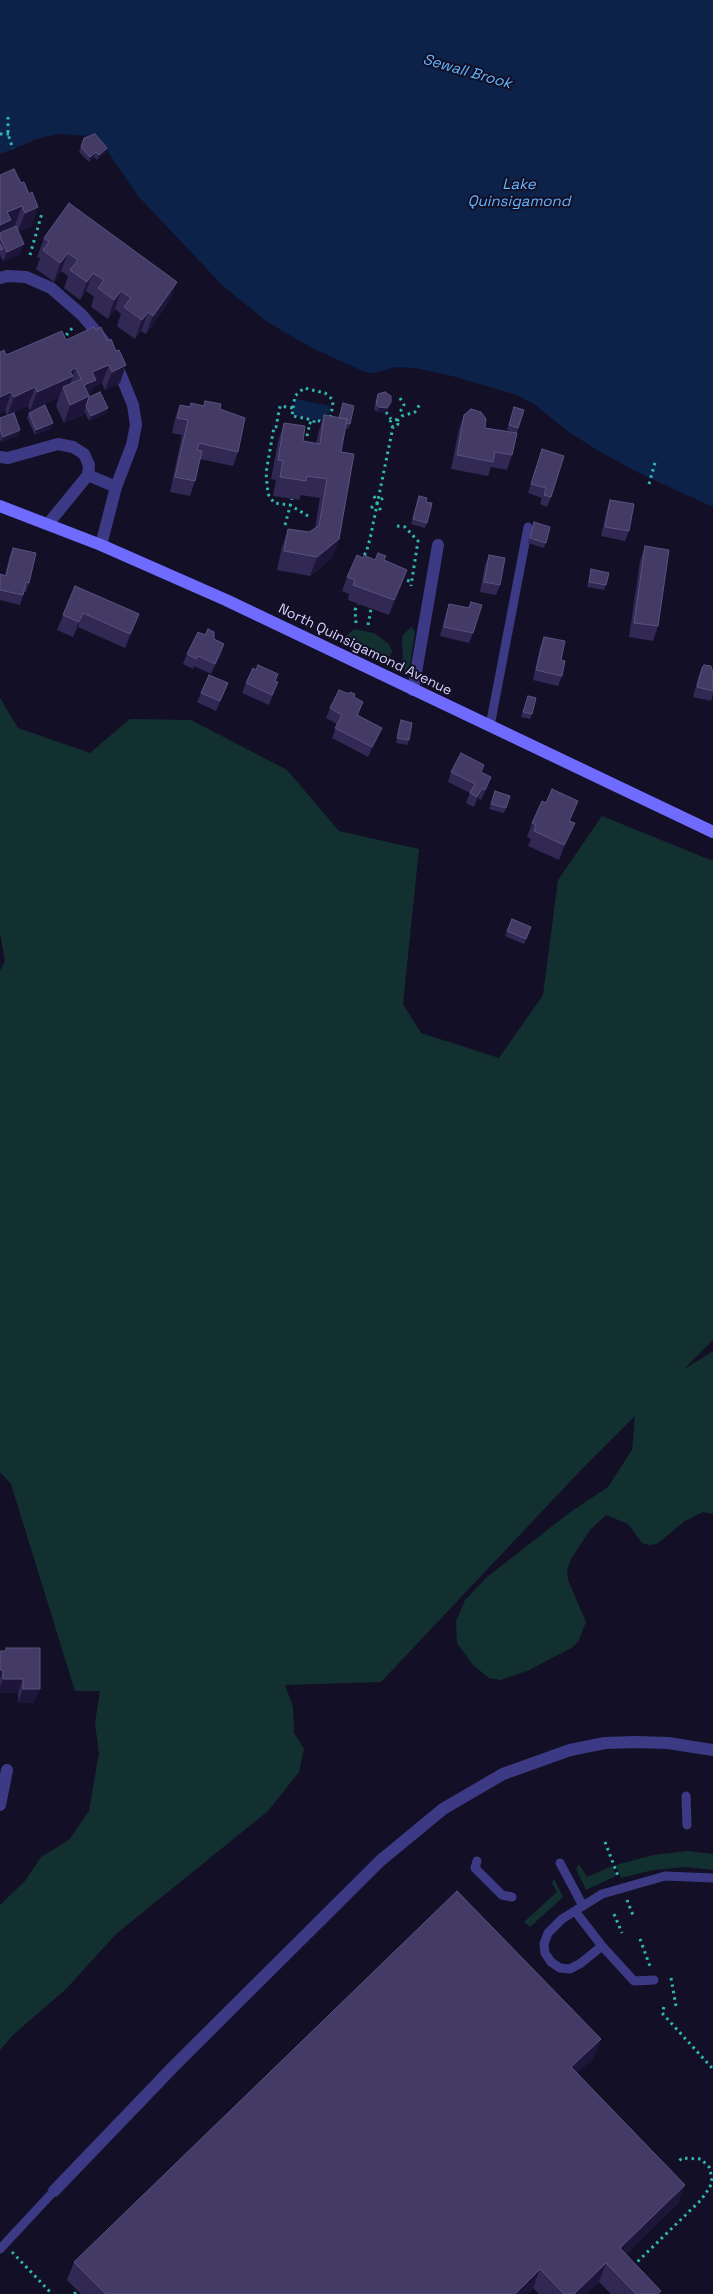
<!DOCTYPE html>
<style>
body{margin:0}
canvas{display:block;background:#130f26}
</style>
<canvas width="713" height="2294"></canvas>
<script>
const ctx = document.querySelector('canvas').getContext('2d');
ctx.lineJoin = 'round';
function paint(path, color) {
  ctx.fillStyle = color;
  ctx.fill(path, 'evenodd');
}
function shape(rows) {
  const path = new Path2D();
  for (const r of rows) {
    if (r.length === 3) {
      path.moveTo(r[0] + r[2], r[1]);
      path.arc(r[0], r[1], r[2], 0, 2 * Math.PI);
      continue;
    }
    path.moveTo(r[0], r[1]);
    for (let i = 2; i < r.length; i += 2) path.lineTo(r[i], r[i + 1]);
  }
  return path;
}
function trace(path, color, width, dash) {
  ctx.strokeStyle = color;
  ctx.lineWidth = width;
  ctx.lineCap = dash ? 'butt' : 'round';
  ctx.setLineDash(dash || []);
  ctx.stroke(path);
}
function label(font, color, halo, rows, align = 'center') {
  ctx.font = font + ' "Space Grotesk",sans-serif';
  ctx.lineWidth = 4;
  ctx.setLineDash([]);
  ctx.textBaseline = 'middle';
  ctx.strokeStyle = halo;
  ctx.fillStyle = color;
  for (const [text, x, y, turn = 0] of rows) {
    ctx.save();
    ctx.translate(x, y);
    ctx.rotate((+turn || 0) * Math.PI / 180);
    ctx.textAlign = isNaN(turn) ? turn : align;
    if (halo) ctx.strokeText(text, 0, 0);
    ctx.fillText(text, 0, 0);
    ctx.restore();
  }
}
paint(shape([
 [411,627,415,631,409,672,406,673,400,666,403,657,402,636],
 [354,629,374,633,389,644,392,651,388,663,385,664,345,645,344,638],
 [0,698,18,728,90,753,130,719,191,720,287,770,339,831,419,849,403,1004,421,1033,499,1058,543,995,558,880,602,816,713,861,713,1340,683,1370,713,1351,713,1514,703,1512,685,1521,657,1544,649,1545,642,1543,628,1524,606,1515,590,1530,571,1559,567,1570,568,1580,586,1622,579,1640,573,1647,529,1670,501,1680,489,1678,473,1665,457,1643,456,1621,465,1600,487,1577,569,1513,608,1487,632,1450,635,1416,580,1471,381,1682,285,1685,293,1707,294,1733,304,1749,299,1772,268,1811,116,1934,66,1989,13,2035,0,2050,0,1905,25,1881,41,1857,69,1840,89,1811,99,1753,95,1723,100,1691,75,1691,11,1484,0,1472,0,971,5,961,0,933],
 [687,1851,713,1854,713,1870,686,1867,653,1870,621,1878,616,1865,653,1855],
 [579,1864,587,1877,612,1866,616,1876,586,1890,576,1869],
 [554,1879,563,1897,530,1927,524,1922,557,1892,552,1883]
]), '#12302f');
paint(shape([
 [0,0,713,0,713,507,639,473,599,451,570,433,534,404,517,395,452,376,415,368,395,367,375,373,365,372,314,349,269,323,224,287,138,196,104,146,92,136,58,134,40,138,0,154],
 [296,399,330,406,327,422,292,415]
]), '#0c2248');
trace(shape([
 [8,117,8,134,13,149],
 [0,134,12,134],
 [30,255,42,213],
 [62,340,74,326],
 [400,398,404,405,401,410,402,416],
 [293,408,295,396,304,388,325,393,332,399,333,405,330,418],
 [386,412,391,419],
 [394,423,4],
 [397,421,402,416,415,412,420,404],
 [307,436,310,423],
 [649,484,656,459],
 [374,496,381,511],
 [371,508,383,498],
 [308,516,290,505,274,503,268,494,266,473,274,427,276,427,280,406,293,408,292,416,308,419,307,422,314,424,314,420,325,422],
 [285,525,292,499],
 [397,526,405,527,418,541,411,586],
 [359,559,366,553,370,539,393,427],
 [401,578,412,582],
 [356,623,355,610,358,604],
 [368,625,371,609],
 [605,1842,618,1876],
 [627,1900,634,1918],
 [614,1914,622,1933],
 [640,1939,651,1969],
 [671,1978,676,2006],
 [664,2007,662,2013,713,2069],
 [12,2252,52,2294],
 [633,2266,701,2200,710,2187,712,2178,709,2167,701,2159,682,2158,677,2163],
 [74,2294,78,2291]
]), '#2fb8b0', 3, [2.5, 4]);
trace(shape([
 [490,726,528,527],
 [686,1796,687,1825],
 [477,1861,475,1868,502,1895,512,1897],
 [560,1863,583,1906],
 [575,1911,602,1946,634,1981,654,1980],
 [602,1946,581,1963,570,1969,560,1968,551,1962,545,1953,544,1944,548,1933,562,1919,602,1894,665,1876,713,1878],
 [0,2249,54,2191]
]), '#3d3a85', 9);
trace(shape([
 [0,278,7,276,26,277,51,288,82,315,103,340],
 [0,457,8,458,58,444,73,447,84,454,89,465,88,475,48,524],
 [88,475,116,487,132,445,136,425,133,405,115,361],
 [101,545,116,487],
 [413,690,438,545],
 [0,1805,7,1770],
 [54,2191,174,2066,380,1861,443,1809,503,1774,570,1750,605,1743,636,1742,668,1743,713,1750]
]), '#3d3a85', 12);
trace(shape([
 [0,506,101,545,226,600,713,832]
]), '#6f6bff', 12);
paint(shape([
 [84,138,107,148,105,153,97,160,94,157,89,162,79,152],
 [14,169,32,226,18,231,20,254,3,261,0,255,0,256,0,175],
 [15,225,16,226,7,230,8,228],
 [44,238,170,300,146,334,141,331,135,339,117,326,121,314,115,309,108,319,91,307,94,297,86,291,80,300,64,288,68,276,61,271,54,282,36,269,40,258,37,257],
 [94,327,120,383,105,390,102,383,93,387,89,396,108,408,106,413,89,421,84,411,83,415,64,423,56,406,59,397,30,411,28,406,8,415,19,435,1,442,0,439,0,418,7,416,5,411,0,413,0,352,6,355,66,340],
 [378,394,391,402,389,407,385,413,377,412,374,409],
 [205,401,220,409,238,452,233,466,200,459,195,481,190,496,170,492,182,435,172,433,175,419,180,405,189,407,191,403,203,406],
 [343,403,350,424,348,429,345,428,341,452,339,539,332,558,310,576,277,570,282,547,288,529,309,532,315,528,320,498,301,495,299,500,273,496,276,480,271,479,278,442,284,423,303,441,316,444,318,434,324,415,339,418],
 [514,407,524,410,517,433,512,455,507,470,491,467,488,476,451,469,459,429,464,415,485,428,514,432,507,430],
 [29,413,52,428,35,435,27,418],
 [542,449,551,497,547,507,540,504,542,498,528,493],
 [419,496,426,502,427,523,425,528,411,524],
 [610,500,629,531,625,541,601,536,607,509],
 [534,522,550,527,544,548,528,543],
 [645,546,658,626,653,641,629,637,640,561],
 [13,548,29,583,26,592,24,592,20,605,0,600,0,574,5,575,9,558],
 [489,555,500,585,496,595,480,592,485,565],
 [363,558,375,560,385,560,402,585,389,615,348,600,349,594,342,591,347,577],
 [591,569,606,585,604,590,587,587],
 [75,586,139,614,134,628,125,648,78,627,73,637,57,630],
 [471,602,473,633,469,643,440,636,446,613,449,604,468,608],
 [544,637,561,660,562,676,558,686,533,680,540,647],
 [214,639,221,654,211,674,194,666,193,669,183,664,187,654],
 [702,668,713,670,713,695,711,701,693,697,698,678],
 [278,682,269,705,242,693,246,683],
 [228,683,216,711,197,702,201,693],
 [528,696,532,714,530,719,521,717],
 [354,698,363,702,358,715,378,738,368,757,332,738,337,724,326,718,330,708],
 [401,720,409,740,407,745,396,743],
 [451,772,482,772,488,787,481,800,478,798,474,807,466,803,470,793,448,782],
 [495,791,510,796,504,813,489,809],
 [573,815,570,821,575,823,569,837,559,860,528,846,531,839,527,837,532,823],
 [512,919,531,927,524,944,505,936],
 [6,1648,40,1648,34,1703,18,1703,18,1693,0,1693,0,1651,5,1651],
 [594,2057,577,2073,685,2185,678,2203,626,2254,660,2294,611,2294,599,2282,586,2294,539,2294,533,2288,527,2294,81,2294,67,2280,74,2262]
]), '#312854');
paint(shape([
 [107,148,105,153,97,160,99,155],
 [96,152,94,157,89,162,90,157],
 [22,206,15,225,8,228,4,239,0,237,0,225,7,212],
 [38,207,32,226,18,231,25,213],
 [24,244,20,254,3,261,7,252],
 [68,253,61,271,54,282,60,263],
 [93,273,86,291,80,300,87,282],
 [177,282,170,300,146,334,153,316],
 [121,291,115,309,108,319,114,300],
 [148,312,141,331,135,339,142,320],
 [109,365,102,383,93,387,83,415,64,423,70,405,92,372],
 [126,365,120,383,105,390,112,372],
 [76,368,69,387,63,387,59,397,30,411,37,392,70,371],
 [35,387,28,406,7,416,14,397],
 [11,392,5,411,0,413,0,397],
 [391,402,389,407,385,413,377,412,379,407],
 [108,408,106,413,89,421,91,416],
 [53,423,52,428,35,435,36,430],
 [20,430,19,435,1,442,3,437],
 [339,539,332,558,310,576,317,557],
 [407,570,402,585,389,615,394,600],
 [83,613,78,627,73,637,79,622],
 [139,614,134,628,125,648,130,634],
 [224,644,221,654,211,674,215,664],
 [382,728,378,738,368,757,372,747],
 [491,777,488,787,481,800,485,790],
 [482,788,478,798,474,807,477,797],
 [578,801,573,815,564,835,569,821],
 [575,823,569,837,559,860,564,845],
 [0,1670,3,1670,0,1679],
 [3,1679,23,1679,18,1693,0,1693,0,1687],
 [23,1689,40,1689,34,1703,18,1703],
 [601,2039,594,2057,564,2086,571,2067],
 [685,2185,678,2203,613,2267,620,2248],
 [606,2263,599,2282,586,2294,574,2294],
 [540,2269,533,2288,527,2294,515,2294]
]), '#1d163a');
const building = shape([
 [95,134,107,148,99,155,96,152,90,157,81,147,84,138,95,134],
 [14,169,21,183,24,182,29,194,32,192,38,207,25,213,22,206,7,212,11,220,0,225,0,175,14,169],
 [69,203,177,282,153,316,148,312,142,320,124,307,131,298,121,291,114,300,98,288,104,280,93,273,87,282,70,270,78,260,68,253,60,263,43,250,49,242,44,238,69,203],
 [16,226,24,244,7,252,0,237,0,233,16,226],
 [0,244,3,249,0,250,0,244],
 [94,327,96,330,101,327,107,341,111,339,116,351,119,350,126,365,112,372,109,365,92,372,96,380,84,385,89,396,70,405,63,387,81,379,76,368,70,371,73,376,37,392,35,387,14,397,11,392,0,397,0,352,4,350,6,355,62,331,66,340,94,327],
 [100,392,108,408,91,416,86,406,89,397,100,392],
 [385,392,391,396,391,402,387,408,379,407,376,404,378,394,385,392],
 [205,401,221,404,220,409,245,418,238,452,199,443,197,450,202,451,195,481,175,477,188,420,177,418,180,405,190,407,191,403,204,406,205,401],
 [343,403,354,406,350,424,346,423,347,419,339,418,343,403],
 [45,405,53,423,36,430,29,413,45,405],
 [514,407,524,410,518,428,509,425,514,407],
 [471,409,481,412,486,419,485,428,517,433,512,455,495,452,493,462,457,455,464,415,471,409],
 [14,413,20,430,3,437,0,429,0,418,14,413],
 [324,415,347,419,341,452,354,454,339,539,317,557,284,551,288,529,309,532,319,526,327,479,307,476,306,481,280,477,283,461,278,460,284,423,305,426,303,441,320,444,324,415],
 [542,449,564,456,551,497,544,495,546,488,531,484,542,449],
 [419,496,427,498,426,502,432,503,427,523,413,519,419,496],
 [610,500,634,504,629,531,605,527,610,500],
 [534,522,550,527,546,543,530,538,534,522],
 [645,546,669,550,658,626,634,623,645,546],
 [13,548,36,553,29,583,26,582,23,595,0,590,0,574,6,576,13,548],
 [378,553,386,556,384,560,407,570,394,600,353,585,355,580,347,577,357,555,363,558,364,555,375,560,378,553],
 [489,555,505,558,500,585,484,582,489,555],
 [591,569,609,573,606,585,589,582,591,569],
 [75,586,139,614,130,634,83,613,79,622,63,615,75,586],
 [471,602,482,605,473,633,444,627,449,604,469,608,471,602],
 [208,629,214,632,214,639,224,644,215,664,198,656,196,659,187,654,198,632,205,635,208,629],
 [544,637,565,641,561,660,565,661,562,676,536,670,544,637],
 [258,665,278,674,275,681,278,682,272,695,246,683,253,668,256,670,258,665],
 [704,665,711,666,712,670,713,670,713,691,697,687,702,668,704,665],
 [209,675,228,683,220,701,201,693,209,675],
 [339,690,349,694,350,692,355,694,354,697,363,702,357,715,382,728,372,747,335,728,342,715,330,708,339,690],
 [528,696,536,698,532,714,523,712,528,696],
 [401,720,412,723,409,740,397,738,401,720],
 [461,753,484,765,481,772,491,777,485,790,482,788,477,797,470,793,475,784,451,772,461,753],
 [552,789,578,801,569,821,575,823,564,845,534,831,536,825,532,823,542,801,546,803,552,789],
 [495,791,510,796,506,808,491,804,495,791],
 [512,919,531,927,526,939,507,931,512,919],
 [6,1648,40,1648,40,1689,23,1689,23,1679,3,1679,3,1670,0,1670,0,1651,6,1651,6,1648],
 [457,1891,601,2039,571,2067,685,2185,620,2248,661,2291,657,2294,636,2294,606,2263,574,2294,564,2294,540,2269,515,2294,106,2294,74,2262,457,1891]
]);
paint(building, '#433a66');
trace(building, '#5a527e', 1);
label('14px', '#d9d4ff', '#130f26', [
 ["North Quinsigamond Avenue",365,650,26]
]);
label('italic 15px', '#62b6ff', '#130f26', [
 ["Sewall Brook",467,72,16],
 ["Lake",519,185],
 ["Quinsigamond",519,202]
]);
</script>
